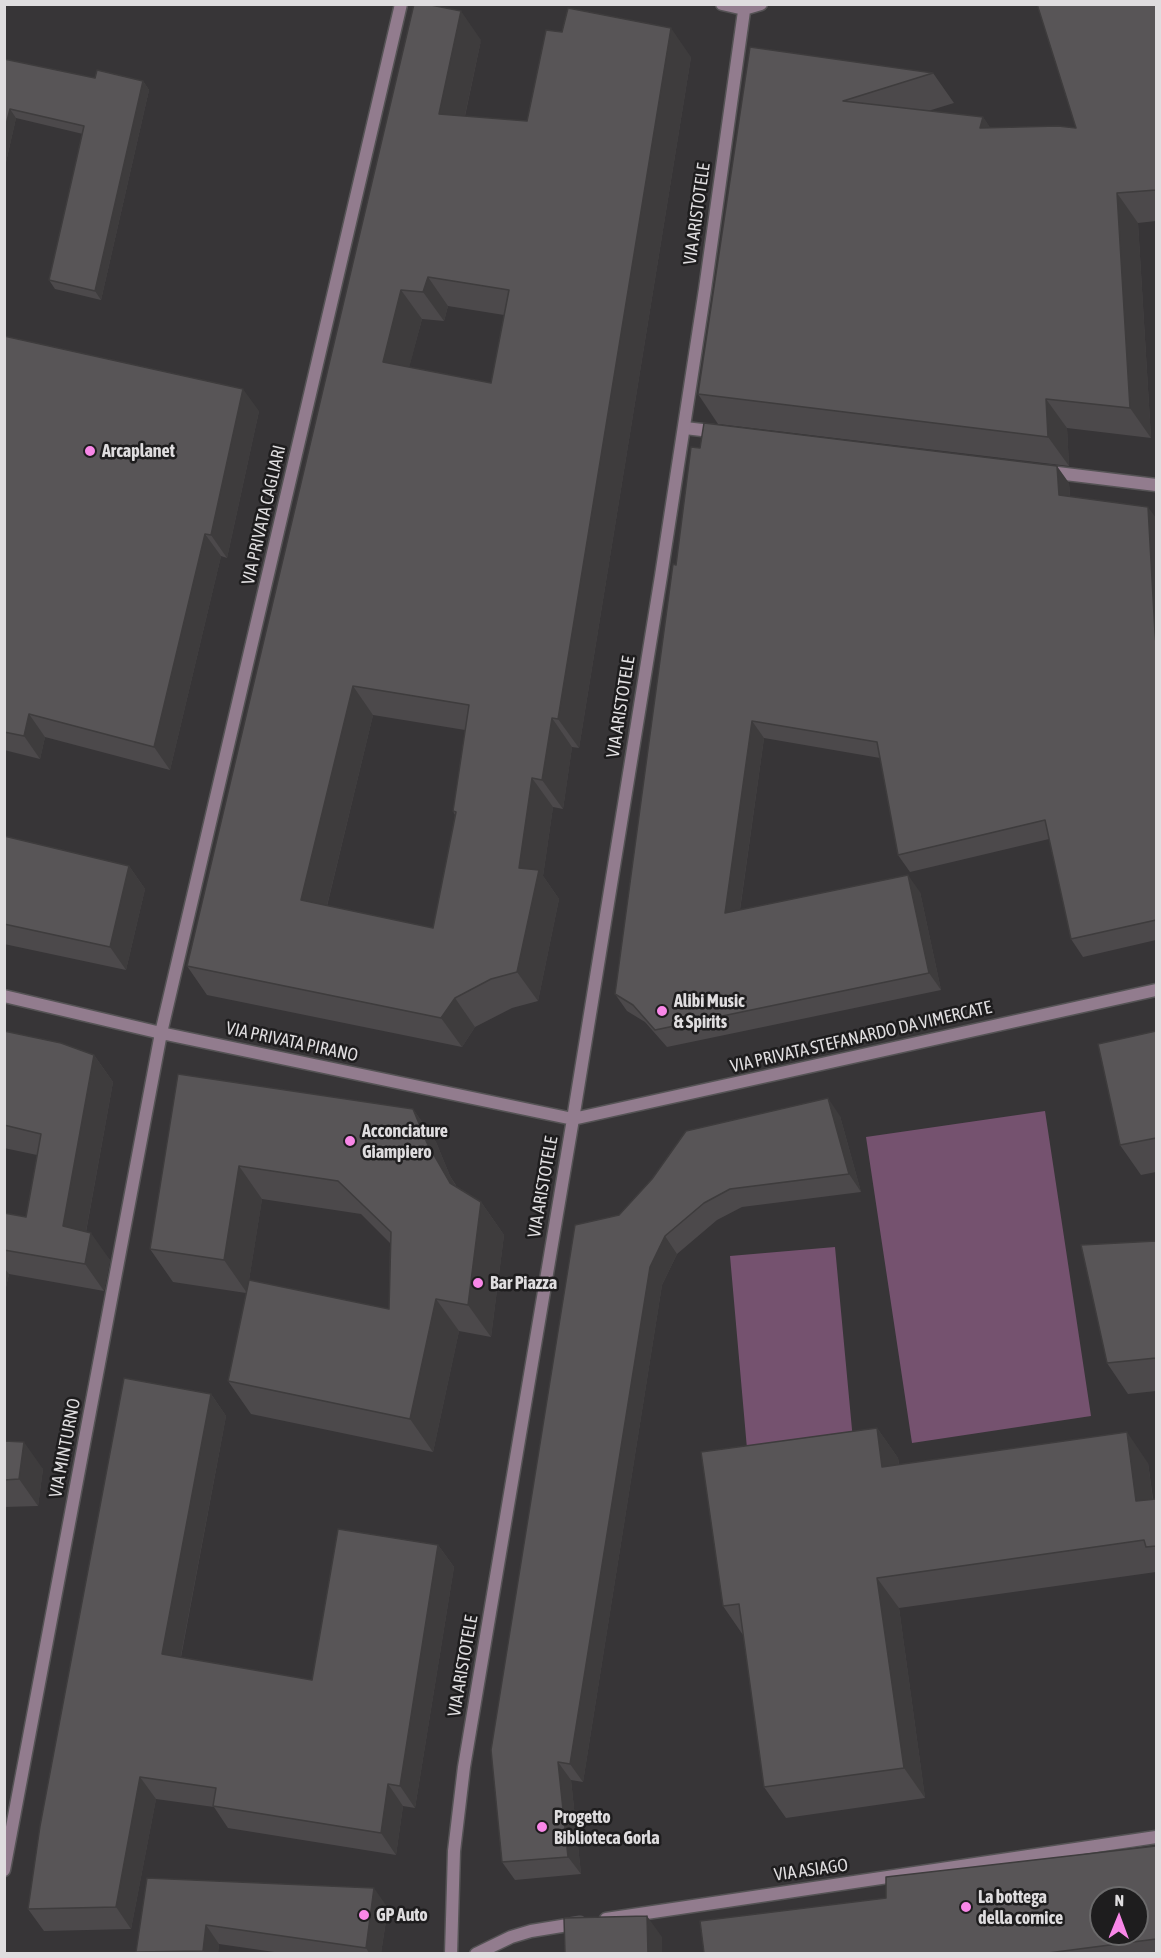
<!DOCTYPE html>
<style>
body{margin:0}
#map{position:relative;width:1161px;height:1958px;overflow:hidden;background:#373537;font-family:"Asap Condensed",sans-serif}
canvas{display:block}
.frame{position:absolute;inset:0;border:6px solid #dfdddf;pointer-events:none}
.north{position:absolute;left:1089px;top:1886px;width:60px;height:60px;box-sizing:border-box;background:#1e1d1e;border:2px solid #6b6a6b;border-radius:50%;rotate:1deg;font-size:16px;font-weight:700;line-height:24px;text-align:center;color:#dfdddf}
.north::after{content:'';display:block;margin:auto;width:21px;height:27px;background:#f987e8;clip-path:polygon(50% 0,100% 100%,50% 72%,0 100%)}
</style>
<div id="map">
<canvas width="1161" height="1958"></canvas>
<div class="frame"></div>
<div class="north">N</div>
</div>
<script>
const ctx = document.querySelector('canvas').getContext('2d');
ctx.lineJoin = 'round';
function paint(path, color) {
  ctx.fillStyle = color;
  ctx.fill(path, 'evenodd');
}
function shape(rows) {
  const path = new Path2D();
  for (const r of rows) {
    path.moveTo(r[0], r[1]);
    for (let i = 2; i < r.length; i += 2) path.lineTo(r[i], r[i + 1]);
  }
  return path;
}
function trace(path, color, width, dash) {
  ctx.strokeStyle = color;
  ctx.lineWidth = width;
  ctx.lineCap = dash ? 'butt' : 'round';
  ctx.setLineDash(dash || []);
  ctx.stroke(path);
}
function label(font, color, halo, rows, align = 'center') {
  ctx.font = font + ' "Asap Condensed",sans-serif';
  ctx.lineWidth = 5;
  ctx.setLineDash([]);
  ctx.textBaseline = 'middle';
  ctx.strokeStyle = halo;
  ctx.fillStyle = color;
  for (const [text, x, y, turn = 0] of rows) {
    ctx.save();
    ctx.translate(x, y);
    ctx.rotate((+turn || 0) * Math.PI / 180);
    ctx.textAlign = isNaN(turn) ? turn : align;
    if (halo) ctx.strokeText(text, 0, 0);
    ctx.fillText(text, 0, 0);
    ctx.restore();
  }
}
paint(shape([
 [1045,1111,1091,1416,912,1443,866,1137],
 [835,1247,854,1451,748,1460,730,1256]
]), '#75526f');
const service = shape([
 [685,428,719,432],
 [1049,472,1156,485]
]);
const minor = shape([
 [722,4,744,9,761,4],
 [4,996,161,1033,573,1119,1156,990],
 [4,1870,161,1033,401,4],
 [606,1919,1156,1837],
 [451,1954,454,1851,464,1767,573,1119,661,576,705,289,745,4],
 [476,1954,511,1937,531,1931,580,1923]
]);
trace(service, '#555355', 15);
trace(minor, '#555355', 15);
trace(service, '#927c8e', 12);
trace(minor, '#927c8e', 12);
paint(shape([
 [1156,4,1156,221,1138,223,1151,438,1067,428,1069,466,718,424,698,394,750,47,933,73,954,103,928,111,983,117,990,128,1076,128],
 [481,40,465,116,527,121,691,57,579,748,572,747,563,809,553,807,543,876,559,899,538,1001,512,1008,475,1027,462,1047,207,995,187,966],
 [448,306,504,315,491,383,409,367,422,319,444,321],
 [373,715,465,730,453,811,455,815,433,928,327,906],
 [4,59,95,78,143,81,149,90,101,300,55,289,49,280,83,134,16,118,4,171],
 [4,336,259,411,227,558,221,556,170,770,45,737,40,759,4,750],
 [1069,483,1070,496,1156,518,1156,940,1083,957,1071,939,1049,839,910,872,898,855,880,758,764,738,740,910,920,892,941,990,667,1047,645,1022,627,1011,615,994,676,565],
 [4,836,129,866,145,889,126,970,4,944],
 [4,1031,94,1055,113,1082,86,1232,110,1260,104,1291,9,1274,4,1296,4,1213,26,1217,37,1155,4,1148],
 [1156,1031,1156,1172,1141,1175,1120,1145],
 [178,1074,413,1109,436,1142,450,1176,457,1187,481,1202,504,1235,491,1337,459,1331,433,1452,251,1414,228,1381,246,1293,173,1282,150,1249],
 [262,1199,361,1214,390,1243,389,1309,249,1280],
 [840,1116,861,1192,742,1207,717,1220,677,1254,662,1285,583,1782,571,1780,581,1874,515,1880,502,1862,619,1215],
 [1156,1241,1156,1391,1128,1394,1107,1363],
 [211,1394,226,1416,181,1657,312,1680,438,1545,454,1567,415,1808,403,1806,396,1855,228,1828,214,1807,156,1799,131,1929,44,1931,28,1909],
 [877,1428,898,1458,899,1464,1148,1463,1153,1499,1156,1499,1156,1572,899,1608,925,1798,786,1818,764,1787,743,1635,723,1606],
 [4,1441,43,1469,38,1506,4,1507],
 [1156,1846,1156,1953,704,1953,886,1898],
 [147,1878,388,1908,381,1953,281,1953,219,1944,218,1953,137,1953,136,1952]
]), '#4c494b');
paint(shape([
 [461,11,481,40,459,143,439,114],
 [671,28,691,57,579,748,558,719],
 [143,81,149,90,101,300,95,291],
 [10,109,16,118,4,171,4,133],
 [983,117,1003,146,980,128],
 [1117,193,1138,223,1151,438,1130,408],
 [428,277,448,306,444,321,423,292],
 [401,290,422,319,403,391,383,362],
 [243,389,259,411,227,558,211,535],
 [1046,399,1067,428,1069,466,1048,437],
 [1057,466,1069,483,1071,512,1059,495],
 [1148,507,1156,518,1156,644,1155,633],
 [205,534,221,556,170,770,154,747],
 [353,686,373,715,321,930,301,900],
 [29,714,45,737,40,759,24,736],
 [552,718,572,747,563,809,542,780],
 [752,721,764,738,737,930,725,913],
 [532,778,553,807,543,876,559,899,538,1001,517,972,519,868],
 [129,866,145,889,126,970,110,947],
 [908,875,920,892,941,990,929,973],
 [455,998,475,1027,462,1047,441,1018],
 [94,1055,113,1082,82,1253,63,1226],
 [828,1098,840,1116,861,1192,849,1174],
 [413,1109,436,1142,450,1176,473,1216,450,1183,427,1143],
 [239,1166,262,1199,247,1293,224,1260],
 [481,1202,504,1235,491,1337,468,1305],
 [91,1233,110,1260,104,1291,85,1264],
 [665,1236,677,1254,662,1285,583,1782,570,1764,650,1267],
 [4,1268,9,1274,4,1296],
 [436,1299,459,1331,433,1452,410,1419],
 [211,1394,226,1416,177,1676,162,1654],
 [877,1428,898,1458,903,1497,882,1467],
 [1127,1432,1148,1463,1156,1524,1136,1501],
 [24,1442,43,1469,38,1506,19,1479],
 [438,1545,454,1567,415,1808,400,1786],
 [877,1578,899,1608,925,1798,904,1768],
 [558,1762,571,1780,581,1874,568,1857],
 [140,1777,156,1799,131,1929,116,1907],
 [388,1784,403,1806,396,1855,381,1833],
 [374,1888,388,1908,381,1953,369,1953,366,1948],
 [647,1916,662,1937,662,1953,648,1953],
 [206,1925,219,1944,218,1953,205,1953,203,1951]
]), '#3e3c3d');
const building = shape([
 [414,4,426,4,461,11,439,114,527,121,546,30,562,32,568,8,671,28,558,719,552,718,542,780,532,778,519,868,539,870,517,972,491,979,455,998,441,1018,187,966,414,4],
 [428,277,509,290,491,383,383,362,401,290,423,292,428,277],
 [353,686,469,705,453,811,456,812,433,928,301,900,353,686],
 [1037,4,1156,4,1156,190,1117,193,1130,408,1046,399,1048,437,698,394,750,47,933,73,843,101,983,117,980,128,1058,126,1076,128,1037,4],
 [4,59,95,78,97,70,143,81,95,291,49,280,84,126,10,109,4,133,4,59],
 [4,336,243,389,211,535,205,534,154,747,29,714,24,736,4,732,4,336],
 [704,423,1057,466,1059,495,1148,507,1155,633,1156,644,1156,920,1071,939,1045,820,898,855,877,742,752,721,725,913,908,875,929,973,655,1030,633,1005,615,994,673,564,676,565,691,447,700,448,704,423],
 [4,836,129,866,110,947,4,924,4,836],
 [4,1031,61,1043,94,1055,63,1226,91,1233,85,1264,4,1250,4,1213,26,1217,41,1134,4,1125,4,1031],
 [1156,1031,1156,1138,1120,1145,1098,1044,1156,1031],
 [178,1074,413,1109,427,1143,450,1183,481,1202,468,1305,436,1299,410,1419,228,1381,249,1280,389,1309,391,1232,338,1181,239,1166,224,1260,150,1249,178,1074],
 [828,1098,849,1174,730,1189,704,1203,665,1236,650,1267,570,1764,558,1762,568,1857,502,1862,491,1750,575,1225,619,1215,652,1179,686,1131,828,1098],
 [1156,1241,1156,1358,1107,1363,1081,1245,1156,1241],
 [124,1378,211,1394,162,1654,312,1680,338,1529,438,1545,400,1786,388,1784,381,1833,213,1806,216,1788,140,1777,116,1907,28,1909,40,1826,124,1378],
 [877,1428,882,1467,1127,1432,1136,1501,1156,1499,1156,1546,1146,1547,1144,1540,877,1578,904,1768,764,1787,739,1604,723,1606,701,1452,877,1428],
 [4,1441,24,1442,19,1479,4,1480,4,1441],
 [1156,1846,1156,1939,1048,1953,704,1953,700,1921,886,1898,886,1877,1156,1846],
 [1101,1898,1137,1898,1137,1934,1101,1934,1101,1898],
 [147,1878,374,1888,366,1948,206,1925,203,1951,136,1952,147,1878],
 [647,1916,648,1953,565,1953,564,1918,647,1916]
]);
paint(building, '#585557');
trace(building, '#3e3c3d', 1.5);
for (const [x, y, r, color] of [
 [90,451,6,"#f987e8"],
 [662,1011,6,"#f987e8"],
 [350,1141,6,"#f987e8"],
 [478,1283,6,"#f987e8"],
 [542,1827,6,"#f987e8"],
 [966,1907,6,"#f987e8"],
 [364,1915,6,"#f987e8"]
]) {
  const dot = new Path2D();
  dot.arc(x, y, r, 0, 2 * Math.PI);
  ctx.fillStyle = color;
  ctx.fill(dot);
  trace(dot, '#1e1d1e', 2);
}
label('18px', '#dfdddf', '#1e1d1e', [
 ["VIA ARISTOTELE",697,214,-82],
 ["VIA PRIVATA CAGLIARI",264,515,-77],
 ["VIA ARISTOTELE",621,707,-81],
 ["VIA PRIVATA STEFANARDO DA VIMERCATE",861,1037,-13],
 ["VIA PRIVATA PIRANO",292,1042,12],
 ["VIA ARISTOTELE",543,1187,-80],
 ["VIA MINTURNO",65,1448,-79],
 ["VIA ARISTOTELE",463,1666,-80],
 ["VIA ASIAGO",811,1870,-8]
]);
label('bold 18px', '#dfdddf', '#1e1d1e', [
 ["Arcaplanet",102,451],
 ["Alibi Music",674,1001],
 ["& Spirits",674,1022],
 ["Acconciature",362,1131],
 ["Giampiero",362,1152],
 ["Bar Piazza",490,1283],
 ["Progetto",554,1817],
 ["Biblioteca Gorla",554,1838],
 ["La bottega",978,1897],
 ["della cornice",978,1918],
 ["GP Auto",376,1915]
], 'left');
</script>
